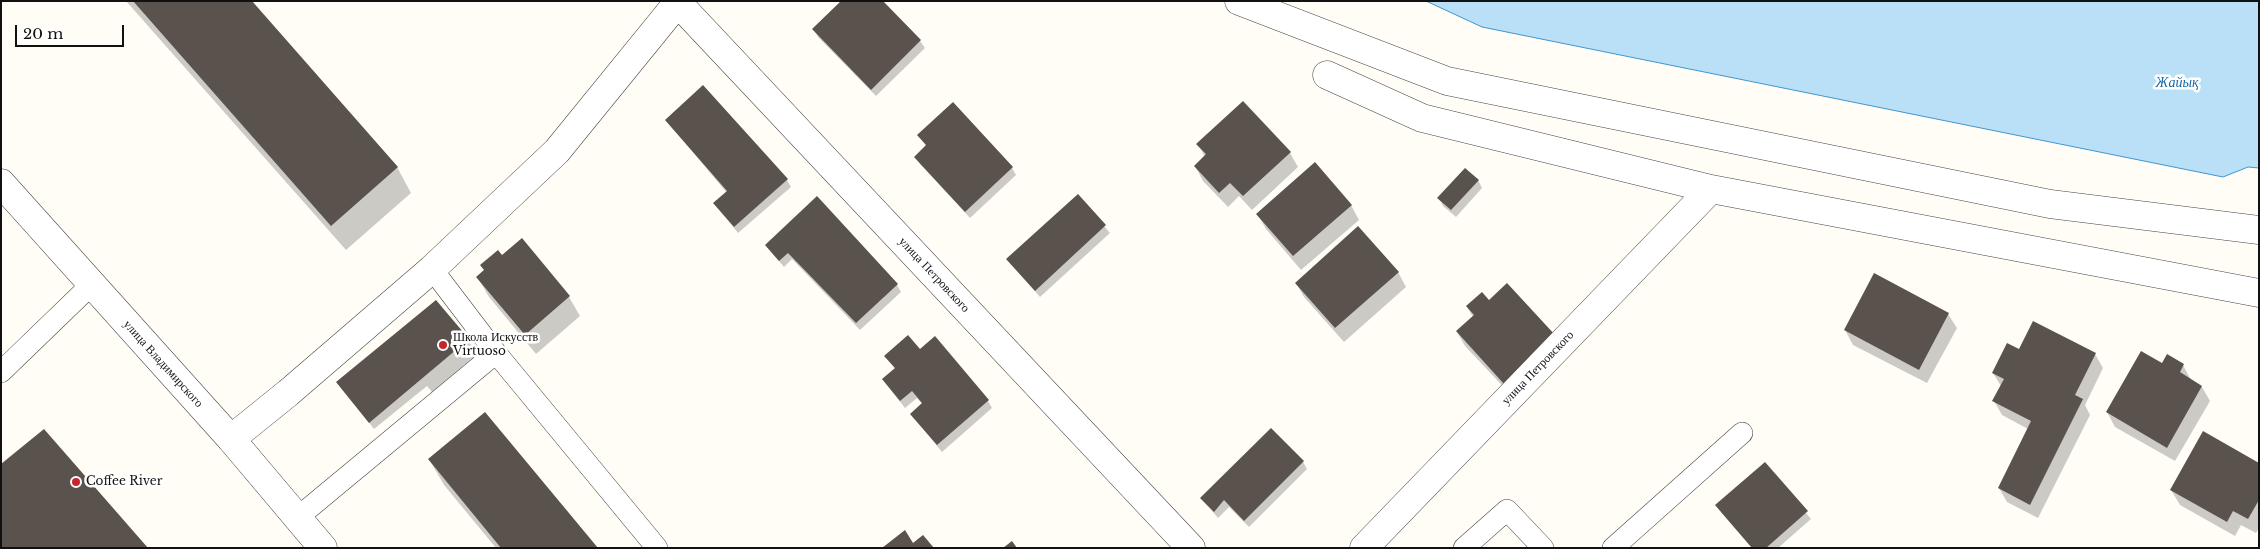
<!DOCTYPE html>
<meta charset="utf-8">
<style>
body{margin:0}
#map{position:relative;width:2260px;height:549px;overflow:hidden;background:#fffdf5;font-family:"Libre Baskerville",serif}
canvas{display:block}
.frame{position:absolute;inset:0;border:2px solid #111;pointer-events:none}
.scale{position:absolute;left:15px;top:25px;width:109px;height:22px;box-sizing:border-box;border:2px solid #111;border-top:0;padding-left:6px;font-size:15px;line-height:18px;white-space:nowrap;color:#111;-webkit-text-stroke:4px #fff;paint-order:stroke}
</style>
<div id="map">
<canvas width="2260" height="549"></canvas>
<div class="frame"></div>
<div class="scale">20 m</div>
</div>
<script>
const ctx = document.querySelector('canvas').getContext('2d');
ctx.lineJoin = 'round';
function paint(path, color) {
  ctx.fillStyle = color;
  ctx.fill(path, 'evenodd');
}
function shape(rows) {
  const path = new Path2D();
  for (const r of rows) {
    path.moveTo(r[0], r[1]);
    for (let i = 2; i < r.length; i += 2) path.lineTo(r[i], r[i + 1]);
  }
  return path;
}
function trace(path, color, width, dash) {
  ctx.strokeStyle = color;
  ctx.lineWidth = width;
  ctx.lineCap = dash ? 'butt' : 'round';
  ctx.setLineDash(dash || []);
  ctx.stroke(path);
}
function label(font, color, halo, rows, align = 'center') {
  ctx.font = font + ' "Libre Baskerville",serif';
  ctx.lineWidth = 5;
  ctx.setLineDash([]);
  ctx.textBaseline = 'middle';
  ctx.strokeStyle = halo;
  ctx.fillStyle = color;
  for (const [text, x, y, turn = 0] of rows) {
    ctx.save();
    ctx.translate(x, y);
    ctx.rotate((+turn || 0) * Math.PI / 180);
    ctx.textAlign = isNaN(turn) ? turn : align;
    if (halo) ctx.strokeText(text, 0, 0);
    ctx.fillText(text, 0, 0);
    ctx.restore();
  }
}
const water = shape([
 [1426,1,2259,1,2259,168,2248,167,2223,177,1482,27,1426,1]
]);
paint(water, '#b9e0f7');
trace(water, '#3f96cf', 1);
paint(shape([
 [126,1,250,1,397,167,411,193,346,250],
 [882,1,920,41,925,48,876,96,818,37,814,29],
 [703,87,787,180,791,187,738,233,715,204,727,193,666,120],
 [919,135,1012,168,1016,175,970,218,920,164,915,157,927,147],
 [1198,144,1290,153,1298,167,1252,210,1239,196,1228,207,1203,181,1195,166,1205,157],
 [1478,180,1482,188,1456,217,1443,206,1439,198],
 [1078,196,1110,233,1040,297,1008,260],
 [1351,205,1359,220,1301,270,1266,229,1258,215],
 [766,246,897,285,901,292,860,330,792,259,784,267],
 [502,257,569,297,580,316,536,354,489,297,478,278],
 [1398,272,1406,287,1344,342,1304,297,1296,283],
 [1482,293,1513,397,1465,346,1457,332,1473,317,1467,307],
 [436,301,468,340,477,354,432,392,427,386,374,429,338,383],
 [1948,314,1957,328,1927,383,1853,345,1845,330],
 [2019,350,2095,354,2103,368,2085,405,2090,415,2038,518,2007,502,1999,488,2028,429,2002,415,1994,401,2001,386,1993,373],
 [920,351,988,401,992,408,942,452,911,414,922,404,917,398,905,408,883,380,895,369,886,356],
 [2163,365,2183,365,2191,380,2202,387,2210,401,2175,461,2115,427,2107,412],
 [429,459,597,548,496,548,444,485],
 [1303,462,1307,469,1249,527,1229,507,1218,518,1201,498],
 [1765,463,1811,519,1778,548,1752,548,1721,512],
 [2259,464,2259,528,2256,533,2241,525,2235,536,2180,505,2171,490]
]), '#0003');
paint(shape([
 [133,1,252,1,398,167,331,226],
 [841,1,883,1,921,40,871,90,812,29],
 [703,85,788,179,734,227,713,203,727,191,665,120],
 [1243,101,1291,152,1243,196,1230,183,1219,193,1194,166,1206,154,1196,144],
 [953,102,1013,167,965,212,914,157,926,145,917,135],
 [1315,162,1352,205,1293,256,1256,214],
 [1465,168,1479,180,1451,210,1437,198],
 [1078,194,1106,225,1035,291,1006,259],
 [817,196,898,284,856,323,788,253,779,261,765,245],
 [1358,226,1399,272,1335,328,1295,283],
 [522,238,570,296,525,335,476,277,484,270,480,265,498,250,502,255],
 [1874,273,1949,313,1919,370,1844,330],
 [1507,283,1556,336,1504,384,1456,331,1474,315,1466,306,1482,292,1489,300],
 [436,300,469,339,369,423,336,382],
 [2033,321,2096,353,2075,395,2083,399,2030,505,1998,488,2031,421,1992,401,2004,379,1992,373,2007,343,2019,349],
 [908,335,920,349,935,336,989,400,937,445,910,414,922,403,912,391,900,401,882,379,895,368,884,356],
 [2141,351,2162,363,2167,354,2184,364,2180,372,2202,386,2167,448,2106,412],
 [485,412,598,548,501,548,428,459],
 [1271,428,1304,461,1244,521,1224,500,1214,512,1200,498],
 [44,429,148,548,1,548,1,464],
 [2203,431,2259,463,2259,500,2248,519,2233,511,2227,522,2170,490],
 [1765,462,1808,511,1766,548,1752,548,1715,505],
 [905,530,913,543,923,535,934,548,882,548],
 [1012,541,1017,548,1003,548]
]), '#5a524d');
const service = shape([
 [432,269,496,353],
 [1,372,91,285],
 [297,518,496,353,657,548],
 [1464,548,1507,510,1543,548],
 [1613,548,1742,433]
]);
const pedestrian = shape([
 [1239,1,1447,81,2050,204,2259,230]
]);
const minor = shape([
 [678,3,1191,548],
 [1327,75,1422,118,1711,189,2259,293],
 [231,439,288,393,432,269,557,151,679,1],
 [1364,548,1711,189]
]);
const tertiary = shape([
 [1,183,231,439,323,548]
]);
trace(service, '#444', 22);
trace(pedestrian, '#444', 29);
trace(minor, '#444', 29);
trace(tertiary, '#444', 29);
trace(service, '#fff', 21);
trace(pedestrian, '#fff', 28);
trace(minor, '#fff', 28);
trace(tertiary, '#fff', 28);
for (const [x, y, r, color] of [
 [443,345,5,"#c4262e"],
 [76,482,5,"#c4262e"]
]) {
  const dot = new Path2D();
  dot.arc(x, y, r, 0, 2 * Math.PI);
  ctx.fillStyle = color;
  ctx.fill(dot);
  trace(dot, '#fff', 2);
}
label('12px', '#111', '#fff', [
 ["улица Петровского",934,275,47],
 ["улица Владимирского",163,364,48],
 ["улица Петровского",1538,368,-46]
]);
label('12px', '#111', '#fff', [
 ["Школа Искусств",453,338],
 ["Virtuoso",453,352],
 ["Coffee River",86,482]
], 'left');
label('italic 14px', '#1768a6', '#fff', [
 ["Жайық",2177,83]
]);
</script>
